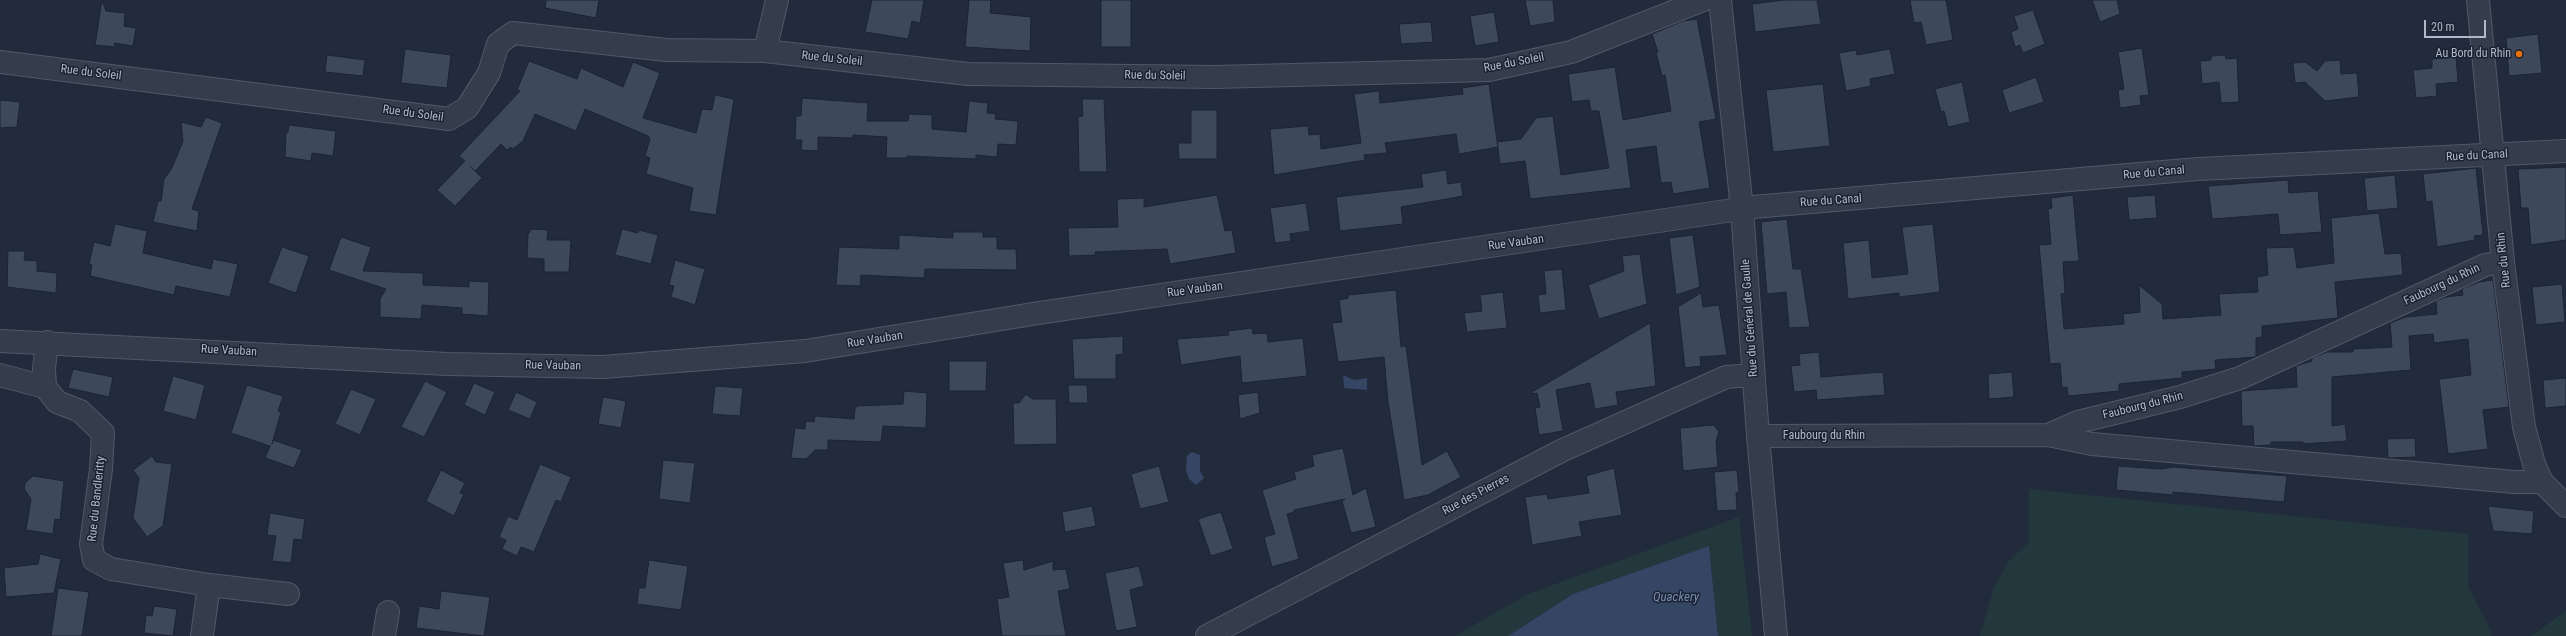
<!DOCTYPE html>
<meta charset="utf-8">
<style>
body{margin:0}
#map{position:relative;width:2566px;height:636px;overflow:hidden;background:#212b3c;font-family:"Roboto Condensed",sans-serif}
canvas{display:block}
.scale{position:absolute;left:2424px;top:20px;width:62px;height:18px;box-sizing:border-box;border:2px solid #b1b8c8;border-top:0;padding-left:5px;font-size:12px;line-height:14px;white-space:nowrap;color:#b1b8c8;-webkit-text-stroke:3px #1b2231;paint-order:stroke}
</style>
<div id="map">
<canvas width="2566" height="636"></canvas>
<div class="scale">20 m</div>
</div>
<script>
const ctx = document.querySelector('canvas').getContext('2d');
ctx.lineJoin = 'round';
function paint(path, color) {
  ctx.fillStyle = color;
  ctx.fill(path, 'evenodd');
}
function shape(rows) {
  const path = new Path2D();
  for (const r of rows) {
    path.moveTo(r[0], r[1]);
    for (let i = 2; i < r.length; i += 2) path.lineTo(r[i], r[i + 1]);
  }
  return path;
}
function trace(path, color, width, dash) {
  ctx.strokeStyle = color;
  ctx.lineWidth = width;
  ctx.lineCap = dash ? 'butt' : 'round';
  ctx.setLineDash(dash || []);
  ctx.stroke(path);
}
function label(font, color, halo, rows, align = 'center') {
  ctx.font = font + ' "Roboto Condensed",sans-serif';
  ctx.lineWidth = 3;
  ctx.setLineDash([]);
  ctx.textBaseline = 'middle';
  ctx.strokeStyle = halo;
  ctx.fillStyle = color;
  for (const [text, x, y, turn = 0] of rows) {
    ctx.save();
    ctx.translate(x, y);
    ctx.rotate((+turn || 0) * Math.PI / 180);
    ctx.textAlign = isNaN(turn) ? turn : align;
    if (halo) ctx.strokeText(text, 0, 0);
    ctx.fillText(text, 0, 0);
    ctx.restore();
  }
}
paint(shape([
 [2029,489,2468,534,2468,586,2490,629,2491,636,1980,636,1993,590,2008,562,2029,542],
 [1739,517,1752,636,1718,636,1709,546,1573,594,1508,636,1455,636,1528,594],
 [2566,611,2566,636,2531,636]
]), '#23383d');
paint(shape([
 [1343,375,1354,380,1367,378,1367,390,1344,388],
 [1192,452,1200,455,1200,471,1204,478,1196,485,1189,479,1186,471,1187,456],
 [1709,546,1718,636,1508,636,1573,594]
]), '#354564');
const building = shape([
 [102,0,106,11,125,13,124,26,136,28,133,46,114,43,115,47,95,45,102,0],
 [546,0,599,0,596,18,545,8,546,0],
 [872,0,924,0,920,23,912,21,908,39,865,32,872,0],
 [969,0,991,0,990,13,1031,17,1030,51,965,47,969,0],
 [1101,0,1131,0,1131,47,1101,47,1101,0],
 [1525,0,1553,0,1555,22,1530,26,1525,0],
 [1785,0,1817,0,1821,24,1755,32,1752,4,1785,0],
 [1910,0,1946,0,1953,40,1926,45,1921,22,1914,23,1910,0],
 [2092,0,2117,0,2120,14,2100,22,2092,0],
 [2033,10,2045,44,2023,53,2020,45,2015,47,2011,32,2018,29,2014,16,2033,10],
 [1494,12,1499,42,1475,46,1470,16,1494,12],
 [1697,19,1716,119,1699,122,1710,188,1673,194,1671,182,1661,183,1656,146,1626,150,1631,188,1530,199,1525,161,1500,164,1497,142,1521,139,1536,118,1553,116,1561,175,1609,168,1599,111,1591,111,1589,100,1572,102,1568,74,1615,67,1623,120,1671,111,1665,75,1662,76,1656,53,1658,52,1652,34,1683,21,1697,19],
 [1431,22,1433,42,1401,44,1399,24,1431,22],
 [2538,34,2542,73,2509,76,2506,38,2538,34],
 [2142,48,2149,95,2140,96,2141,105,2120,108,2118,90,2124,89,2118,52,2142,48],
 [405,49,451,55,447,88,401,83,405,49],
 [1890,49,1895,74,1870,79,1871,86,1846,91,1839,53,1856,50,1857,55,1890,49],
 [327,55,365,60,363,76,325,72,327,55],
 [2225,55,2226,59,2237,58,2239,102,2221,103,2219,82,2202,84,2200,61,2211,60,2211,56,2225,55],
 [2456,57,2458,82,2436,84,2437,96,2416,98,2413,70,2432,68,2432,59,2456,57],
 [2340,60,2341,74,2357,73,2359,97,2325,101,2305,82,2295,83,2293,63,2305,62,2317,71,2325,61,2340,60],
 [529,61,577,79,581,68,623,87,633,62,660,73,643,118,696,133,702,109,712,110,715,95,734,99,716,215,689,211,693,188,646,174,650,158,645,156,650,139,648,136,585,109,576,131,535,114,523,141,513,149,511,147,507,150,501,144,475,171,470,166,482,178,455,206,437,190,465,161,459,156,520,91,517,90,529,61],
 [2036,77,2044,102,2009,113,2002,90,2036,77],
 [1962,82,1970,122,1948,127,1944,111,1941,112,1935,89,1962,82],
 [1489,84,1498,147,1459,154,1456,134,1385,143,1387,153,1364,155,1365,160,1274,175,1270,129,1308,126,1309,135,1320,134,1321,149,1361,143,1354,94,1379,91,1380,103,1463,94,1462,88,1489,84],
 [1823,84,1830,146,1773,152,1766,90,1823,84],
 [802,98,868,103,867,121,908,121,909,114,932,115,932,129,966,132,969,101,988,103,987,113,996,114,995,119,1018,121,1016,145,998,144,997,157,976,155,976,159,907,156,907,158,886,158,887,137,853,135,853,138,818,137,818,151,801,150,802,140,795,140,796,116,801,116,802,98],
 [1082,99,1104,99,1107,172,1079,172,1078,117,1083,116,1082,99],
 [0,100,20,102,17,127,0,128,0,100],
 [1191,110,1217,110,1217,159,1179,159,1178,143,1191,143,1191,110],
 [206,117,222,123,192,209,199,211,197,231,153,222,158,201,161,201,164,179,172,168,183,141,181,122,201,127,206,117],
 [289,125,336,131,333,156,312,153,311,161,285,157,286,132,288,132,289,125],
 [2566,167,2566,240,2531,245,2528,208,2521,208,2518,169,2566,167],
 [2476,168,2483,235,2474,236,2475,240,2437,247,2432,201,2426,202,2423,174,2476,168],
 [1446,170,1448,184,1461,182,1463,196,1401,207,1403,224,1340,231,1336,197,1423,187,1421,174,1446,170],
 [2395,175,2398,208,2367,211,2364,178,2395,175],
 [2288,180,2289,193,2318,191,2322,232,2280,235,2278,214,2212,219,2208,186,2288,180],
 [1217,195,1225,231,1232,230,1236,253,1170,264,1167,249,1095,252,1096,255,1069,256,1068,228,1118,227,1117,199,1144,198,1144,207,1217,195],
 [2073,195,2079,261,2063,262,2065,293,2061,294,2064,329,2124,324,2123,314,2140,312,2139,285,2162,304,2163,319,2221,315,2219,294,2258,292,2257,277,2268,275,2266,248,2294,247,2297,268,2334,263,2331,218,2379,213,2385,254,2401,253,2403,275,2335,282,2338,318,2262,326,2262,337,2256,338,2256,357,2215,360,2216,369,2182,372,2182,378,2119,384,2119,391,2068,396,2067,387,2062,388,2060,363,2050,364,2039,245,2051,244,2048,209,2052,208,2051,198,2073,195],
 [2155,195,2157,218,2129,220,2127,197,2155,195],
 [1306,203,1310,231,1290,234,1291,241,1275,243,1270,208,1306,203],
 [1787,219,1793,269,1801,269,1810,327,1789,328,1786,292,1767,294,1761,222,1787,219],
 [115,224,147,231,143,253,211,269,213,259,238,264,230,297,176,286,174,295,90,276,92,265,89,264,94,242,110,246,115,224],
 [1933,224,1940,292,1899,297,1899,293,1848,299,1843,243,1869,240,1872,278,1908,274,1902,227,1933,224],
 [532,229,548,230,547,240,571,240,569,272,544,272,544,259,527,258,528,234,532,229],
 [622,229,638,233,639,230,658,235,651,264,615,255,622,229],
 [953,232,983,232,983,237,997,237,997,249,1016,249,1017,270,925,269,924,278,861,275,860,286,836,285,839,247,899,249,899,235,953,238,953,232],
 [1693,235,1700,287,1676,295,1669,238,1693,235],
 [341,237,371,247,363,271,423,273,423,285,469,287,469,281,489,282,488,316,462,314,462,308,422,305,421,319,380,317,380,299,386,289,329,270,341,237],
 [282,247,309,256,296,293,268,283,282,247],
 [8,251,25,251,24,260,37,261,37,271,57,273,56,293,7,287,8,251],
 [1640,254,1647,304,1599,319,1588,285,1624,271,1622,256,1640,254],
 [675,260,705,269,695,305,671,297,674,286,669,285,675,260],
 [1562,269,1566,310,1540,313,1538,295,1546,294,1544,271,1562,269],
 [2493,280,2509,407,2483,410,2488,449,2448,454,2439,379,2471,375,2468,339,2434,343,2433,334,2409,336,2411,370,2332,377,2332,426,2345,424,2347,441,2303,444,2303,442,2271,442,2271,445,2254,446,2253,426,2242,426,2241,391,2297,387,2296,366,2312,361,2312,358,2327,352,2353,352,2353,349,2392,347,2390,323,2406,317,2437,314,2436,301,2446,297,2463,295,2462,289,2479,282,2493,280],
 [2562,284,2565,322,2536,325,2532,287,2562,284],
 [1396,290,1401,347,1406,346,1422,465,1447,451,1461,477,1428,495,1404,500,1388,402,1384,357,1338,362,1332,323,1342,322,1339,300,1348,298,1348,295,1396,290],
 [1503,292,1507,328,1467,332,1464,313,1482,311,1480,295,1503,292],
 [1701,293,1703,307,1719,305,1727,355,1700,357,1701,366,1685,368,1678,307,1701,293],
 [1650,323,1656,386,1616,392,1618,405,1595,409,1590,383,1556,390,1563,431,1539,435,1535,408,1540,407,1537,393,1533,394,1532,392,1650,323],
 [1252,328,1253,334,1267,333,1268,342,1303,338,1307,376,1242,383,1240,356,1181,365,1177,339,1229,335,1228,331,1252,328],
 [1123,336,1123,354,1116,355,1116,379,1074,379,1072,339,1123,336],
 [1819,352,1821,377,1883,372,1885,395,1817,400,1816,390,1794,392,1791,366,1800,365,1799,354,1819,352],
 [949,361,987,361,986,391,949,391,949,361],
 [73,369,113,377,109,397,68,388,73,369],
 [2012,372,2014,397,1989,399,1988,374,2012,372],
 [173,376,205,385,196,420,163,411,173,376],
 [2566,378,2566,406,2545,408,2543,380,2566,378],
 [425,381,447,392,424,437,401,427,425,381],
 [474,383,495,392,485,415,464,405,474,383],
 [247,385,283,396,278,411,281,412,272,444,273,440,302,450,294,468,265,458,270,446,231,433,247,385],
 [1068,385,1087,385,1088,403,1069,403,1068,385],
 [715,386,743,388,740,416,712,414,715,386],
 [351,389,376,399,360,435,335,424,351,389],
 [904,391,927,393,926,428,883,426,881,442,828,440,828,450,815,450,806,459,791,458,795,428,805,429,806,421,814,422,815,416,854,419,855,408,858,406,903,404,904,391],
 [516,392,537,402,530,419,508,410,516,392],
 [1258,392,1260,413,1240,419,1238,395,1258,392],
 [1026,394,1032,399,1056,399,1057,444,1014,445,1013,403,1019,403,1026,394],
 [603,397,626,401,621,428,598,424,603,397],
 [1714,425,1719,432,1716,441,1718,467,1683,471,1680,428,1714,425],
 [2415,438,2416,457,2388,458,2387,439,2415,438],
 [1343,448,1353,495,1366,488,1376,527,1351,533,1342,501,1345,499,1294,510,1294,512,1287,514,1299,559,1272,567,1264,537,1275,534,1262,490,1296,479,1294,472,1314,466,1312,455,1343,448],
 [152,456,156,462,172,464,163,526,147,537,133,518,139,478,133,470,152,456],
 [663,460,695,463,690,503,659,499,663,460],
 [540,464,571,477,561,502,556,500,534,552,521,547,517,556,502,549,506,540,499,537,508,516,517,520,540,464],
 [1159,466,1169,502,1140,509,1131,474,1159,466],
 [2118,466,2161,469,2173,467,2287,476,2284,502,2173,492,2173,495,2116,490,2118,466],
 [1614,468,1622,515,1579,522,1582,536,1532,545,1525,497,1547,494,1548,499,1589,493,1586,476,1614,468],
 [441,470,465,483,460,493,464,494,454,516,426,501,441,470],
 [1737,470,1739,492,1736,493,1737,510,1717,511,1714,472,1737,470],
 [33,476,64,481,60,520,55,519,53,534,26,530,31,499,24,489,25,483,33,476],
 [1092,506,1096,526,1065,532,1062,512,1092,506],
 [2488,506,2534,511,2532,534,2493,531,2488,506],
 [1221,512,1233,549,1211,556,1198,519,1221,512],
 [270,513,305,519,302,540,294,539,291,563,272,561,276,536,267,535,270,513],
 [40,554,61,559,54,593,6,597,4,568,38,564,40,554],
 [649,560,688,566,681,610,637,604,639,588,645,588,649,560],
 [1023,560,1024,570,1053,561,1053,570,1066,569,1070,589,1058,591,1066,636,1002,636,997,599,1009,597,1003,563,1023,560],
 [1139,566,1144,586,1130,590,1137,627,1116,631,1105,573,1139,566],
 [58,588,89,592,82,636,51,636,58,588],
 [441,591,490,597,484,636,416,628,419,606,439,609,441,591],
 [154,606,177,609,173,636,144,633,146,615,152,616,154,606]
]);
paint(building, '#3d495b');
trace(building, '#1d2433', 1);
const minor = shape([
 [1720,0,1742,209,1758,436,1776,636],
 [2478,0,2503,262,2524,427,2534,464,2542,482,2566,506],
 [765,51,777,0],
 [0,62,449,119,467,108,489,73,498,44,513,33,666,50,765,51,968,74,1215,77,1489,70,1571,52,1703,0],
 [0,341,447,364,603,367,805,351,1039,313,1753,207,2198,169,2566,151],
 [47,342,44,369,45,387,57,402,80,411,103,433,101,469,91,544,94,560,111,569,209,585,288,594],
 [0,375,45,387],
 [2048,435,2092,444,2514,482,2542,482],
 [1758,436,2048,435,2078,422,2180,397,2240,378,2485,265,2503,262],
 [202,636,209,585],
 [384,636,388,612],
 [1207,636,1561,451,1726,377,1753,375]
]);
trace(minor, '#515867', 24);
trace(minor, '#353d4c', 22);
for (const [x, y, r, color] of [
 [2519,54,4,"#e8710a"]
]) {
  const dot = new Path2D();
  dot.arc(x, y, r, 0, 2 * Math.PI);
  ctx.fillStyle = color;
  ctx.fill(dot);
  trace(dot, '#1b2231', 1.5);
}
label('12px', '#b1b8c8', '#1b2231', [
 ["Au Bord du Rhin",2511,54]
], 'right');
label('12px', '#b1b8c8', '#1b2231', [
 ["Rue du Soleil",832,59,6],
 ["Rue du Soleil",1514,63,-11],
 ["Rue du Soleil",91,73,7],
 ["Rue du Soleil",1155,76,1],
 ["Rue du Soleil",413,114,8],
 ["Rue du Canal",2477,156,-3],
 ["Rue du Canal",2154,173,-5],
 ["Rue du Canal",1831,201,-4],
 ["Rue Vauban",1516,243,-8],
 ["Rue du Rhin",2504,260,-96],
 ["Faubourg du Rhin",2442,285,-25],
 ["Rue Vauban",1195,290,-8],
 ["Rue du Général de Gaulle",1750,318,-94],
 ["Rue Vauban",875,340,-9],
 ["Rue Vauban",229,351,3],
 ["Rue Vauban",553,366,1],
 ["Faubourg du Rhin",2143,406,-14],
 ["Faubourg du Rhin",1824,436],
 ["Rue des Pierres",1476,495,-28],
 ["Rue du Bandleritty",97,499,-84]
]);
label('italic 13px', '#778cb1', '#1b2231', [
 ["Quackery",1676,598]
]);
</script>
